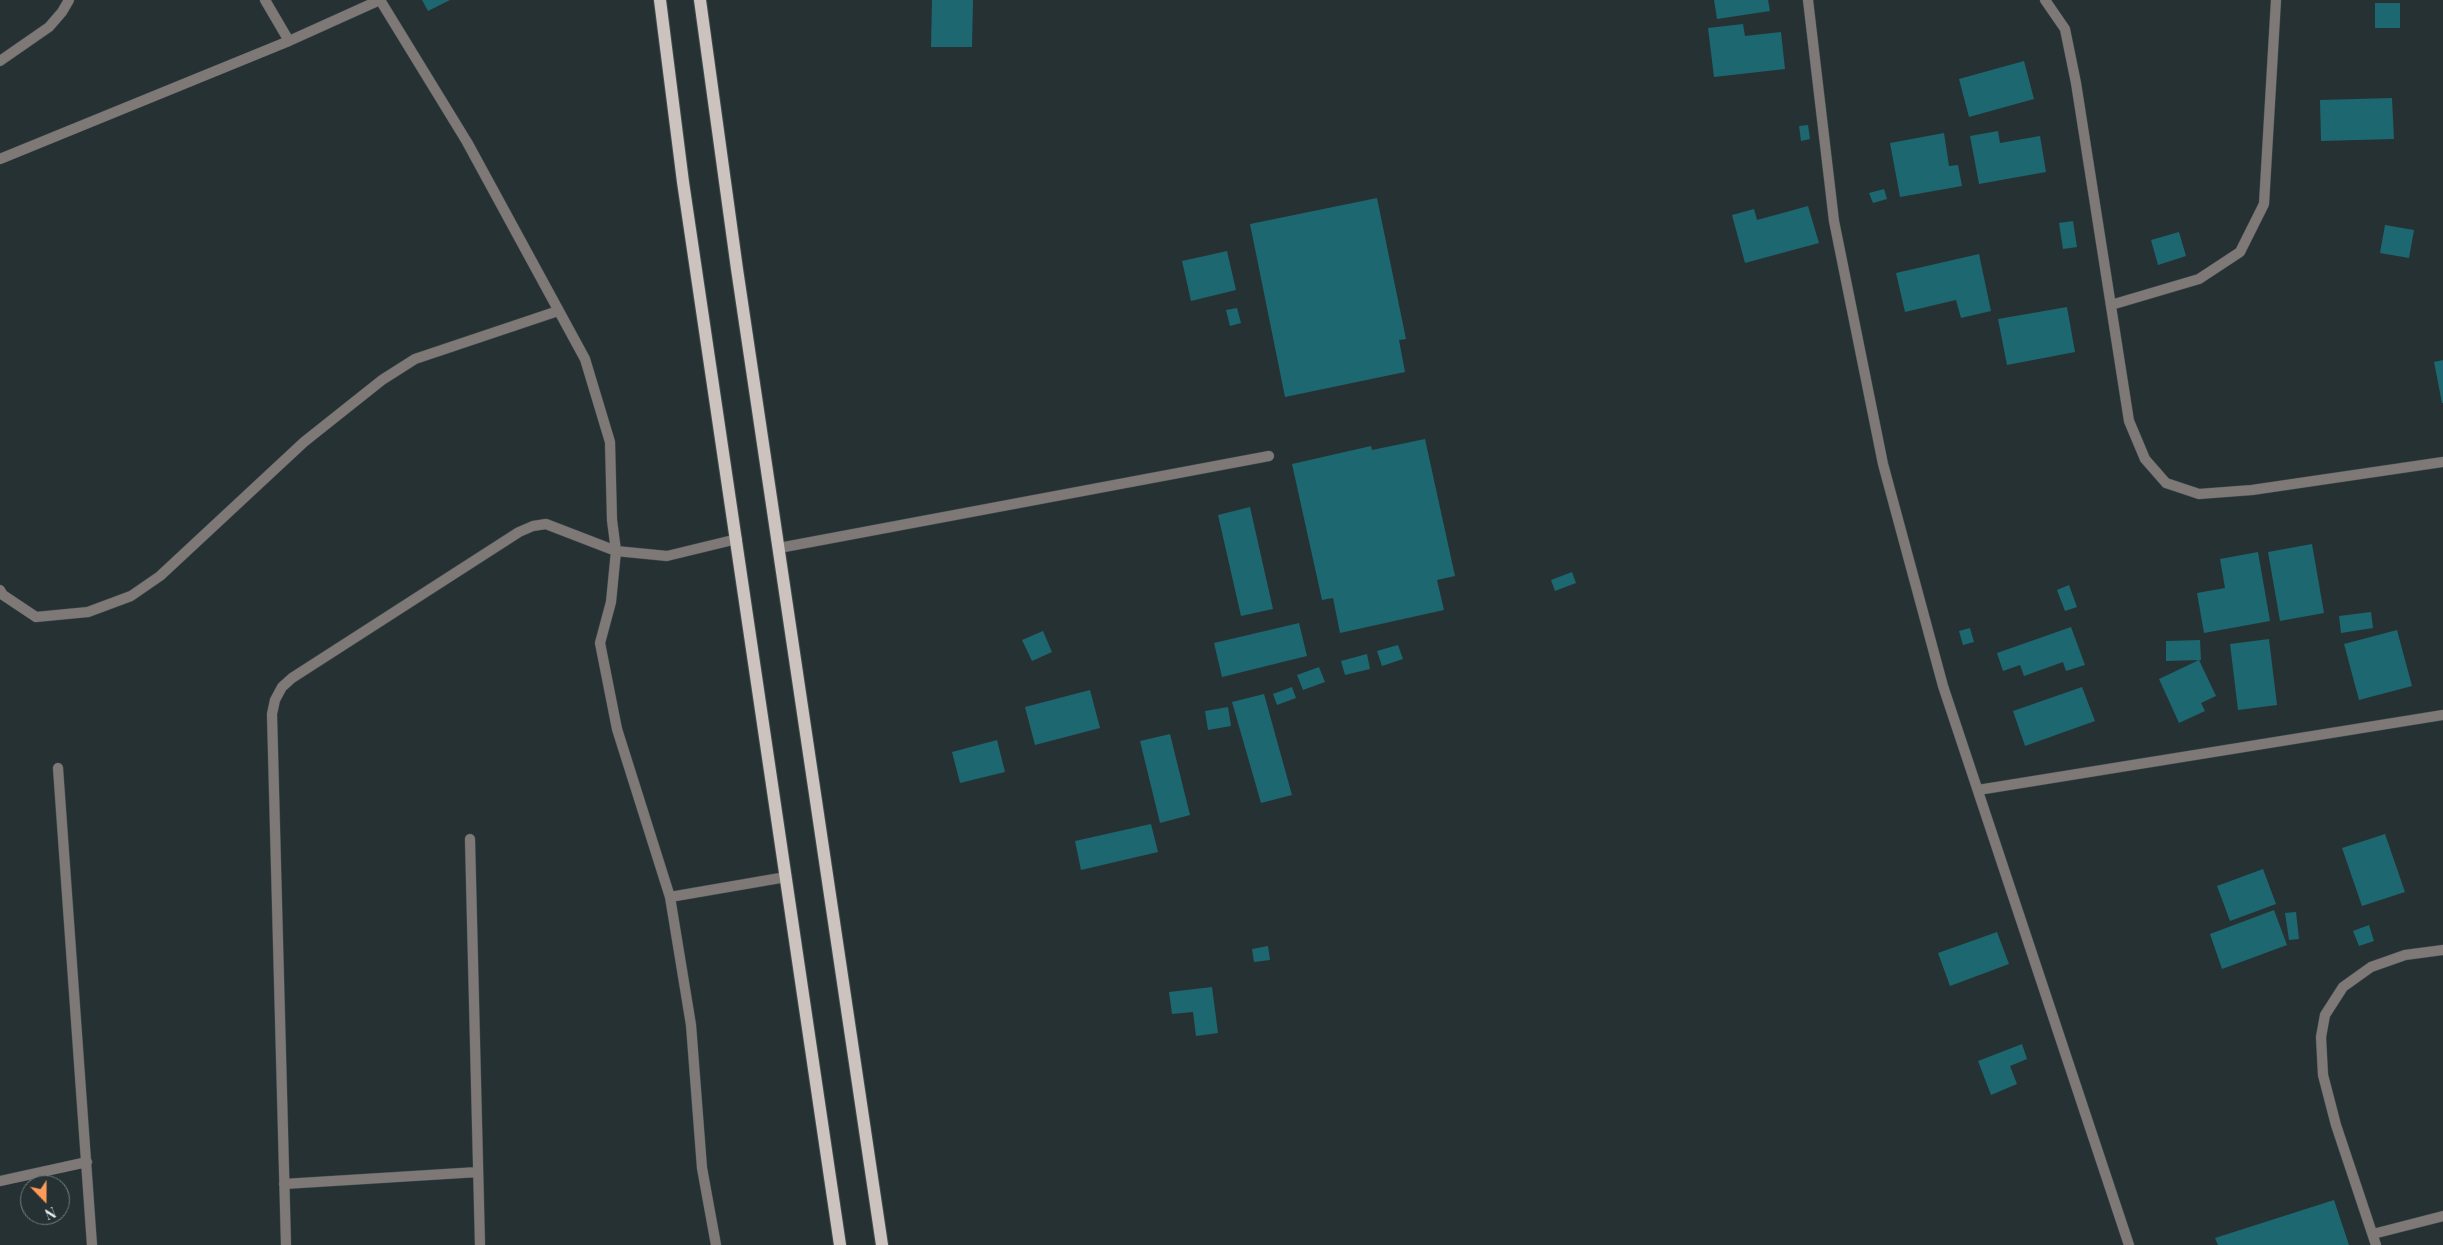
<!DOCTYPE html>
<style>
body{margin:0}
#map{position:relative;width:2443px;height:1245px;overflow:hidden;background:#263133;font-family:"Playfair Display",serif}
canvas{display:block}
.north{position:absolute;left:20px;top:1175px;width:50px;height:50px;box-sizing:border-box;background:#263133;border:1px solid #747e80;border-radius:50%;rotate:158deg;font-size:14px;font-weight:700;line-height:20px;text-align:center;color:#eaf2f3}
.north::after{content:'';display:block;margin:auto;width:18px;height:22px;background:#fe9b58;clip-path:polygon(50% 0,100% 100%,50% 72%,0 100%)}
</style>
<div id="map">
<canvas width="2443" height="1245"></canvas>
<div class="north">N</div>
</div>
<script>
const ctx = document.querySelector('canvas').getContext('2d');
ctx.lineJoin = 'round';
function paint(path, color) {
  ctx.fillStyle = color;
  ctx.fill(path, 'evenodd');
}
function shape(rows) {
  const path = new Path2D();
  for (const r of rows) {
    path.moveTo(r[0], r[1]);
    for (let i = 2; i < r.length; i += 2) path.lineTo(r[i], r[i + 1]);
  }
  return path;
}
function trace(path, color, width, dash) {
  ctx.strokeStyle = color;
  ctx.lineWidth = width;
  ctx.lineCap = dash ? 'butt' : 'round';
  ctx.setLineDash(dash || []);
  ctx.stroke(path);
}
paint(shape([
 [422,0,450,0,428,11],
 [932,0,973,0,972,47,931,47],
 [1714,0,1768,0,1770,11,1717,19],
 [2375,3,2400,3,2400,28,2375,28],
 [1743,24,1745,36,1781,32,1785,69,1714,77,1708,28],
 [2024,61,2034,99,1969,117,1959,79],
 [2392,98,2394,139,2321,141,2320,100],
 [1808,125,1810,139,1801,141,1799,126],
 [1998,131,2000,143,2040,136,2046,172,1979,184,1970,136],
 [1944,133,1949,166,1958,165,1962,186,1900,197,1890,143],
 [1884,189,1887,199,1873,203,1869,193],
 [1377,198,1406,339,1399,340,1405,372,1285,397,1250,224],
 [1808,206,1819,243,1745,263,1732,215,1754,209,1757,220],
 [2073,221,2077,247,2063,249,2059,223],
 [2385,225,2414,230,2409,258,2380,253],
 [2179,232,2186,256,2158,265,2151,240],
 [1227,251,1236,290,1191,301,1182,261],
 [1979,254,1991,311,1961,318,1956,300,1905,312,1896,273],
 [2067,307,2075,352,2007,365,1998,319],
 [1237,308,1241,323,1230,326,1226,310],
 [2443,360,2443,403,2442,403,2434,362],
 [1425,439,1455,576,1437,580,1444,610,1340,633,1333,598,1322,600,1292,464,1371,446,1372,450],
 [1250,507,1273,609,1241,616,1218,515],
 [2312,544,2324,613,2280,621,2268,552],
 [2258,552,2270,621,2204,633,2197,593,2225,588,2220,559],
 [1572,572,1576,583,1555,591,1551,580],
 [2069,585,2077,607,2065,611,2057,590],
 [2371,612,2373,628,2341,633,2339,616],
 [1299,623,1307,656,1222,677,1214,643],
 [2071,627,2085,665,2066,671,2063,662,2024,676,2020,665,2003,671,1997,653],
 [1970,628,1974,642,1963,645,1959,631],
 [2397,630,2412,686,2359,700,2344,644],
 [1043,631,1052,652,1032,661,1022,640],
 [2269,639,2277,705,2238,710,2230,644],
 [2200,640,2201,660,2166,661,2166,641],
 [1398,645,1403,659,1382,666,1377,651],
 [1367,654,1370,669,1345,675,1341,661],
 [2199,660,2216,696,2201,703,2205,711,2179,723,2159,679],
 [1319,667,1325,682,1303,690,1297,675],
 [1292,687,1296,698,1277,705,1273,694],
 [2082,687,2095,721,2025,746,2013,711],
 [1090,690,1100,728,1035,745,1025,707],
 [1264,694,1292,795,1261,803,1232,702],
 [1228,707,1231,726,1208,730,1205,711],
 [1170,734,1190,815,1160,823,1140,741],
 [997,740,1005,772,960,783,952,752],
 [1151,824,1158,852,1081,870,1075,841],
 [2385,834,2405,892,2362,906,2342,848],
 [2263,869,2276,904,2230,921,2217,886],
 [2274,910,2287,945,2222,969,2210,934],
 [2296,912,2299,939,2289,940,2285,913],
 [2369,925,2374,941,2359,946,2353,931],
 [1997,932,2009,964,1950,986,1938,953],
 [1268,946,1270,960,1254,962,1252,949],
 [1212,987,1218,1033,1196,1036,1193,1012,1172,1014,1169,992],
 [2022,1044,2027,1059,2010,1066,2017,1084,1991,1095,1978,1061],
 [2334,1200,2349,1245,2218,1245,2215,1238]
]), '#1d6770');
const service = shape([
 [779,548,1269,456]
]);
const minor = shape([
 [265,0,289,41],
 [380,0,467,142,585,359,610,442,612,520,616,551,611,602,600,643,617,729,670,897,691,1025,702,1168,716,1245],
 [1808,0,1834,221,1883,464,1943,686,2129,1245],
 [2045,0,2065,29,2076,83,2129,421,2145,459,2166,483,2199,494,2252,490,2443,462],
 [0,61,49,27,62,12,69,0],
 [0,159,289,41,380,0],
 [2111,305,2199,279,2240,252,2264,204,2276,0],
 [0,590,3,595,36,617,88,612,131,596,160,576,304,442,382,380,415,359,558,311],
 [58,768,92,1245],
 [1978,790,2443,715],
 [470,839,480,1245],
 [670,897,786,877],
 [0,1181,87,1162],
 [284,1184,478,1172],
 [2373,1234,2443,1216],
 [286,1245,272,714,275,700,282,687,292,678,519,532,533,526,546,524,616,551,667,556,737,539],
 [2376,1245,2336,1125,2323,1075,2321,1037,2325,1015,2343,987,2371,967,2405,955,2443,950]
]);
const primary = shape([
 [660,0,683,182,840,1245],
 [700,0,737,269,882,1245]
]);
trace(service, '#414c4e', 11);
trace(minor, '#414c4e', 11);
trace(primary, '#414c4e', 14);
trace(service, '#7e7976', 10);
trace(minor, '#7e7976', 10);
trace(primary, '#cdc3be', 12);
</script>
